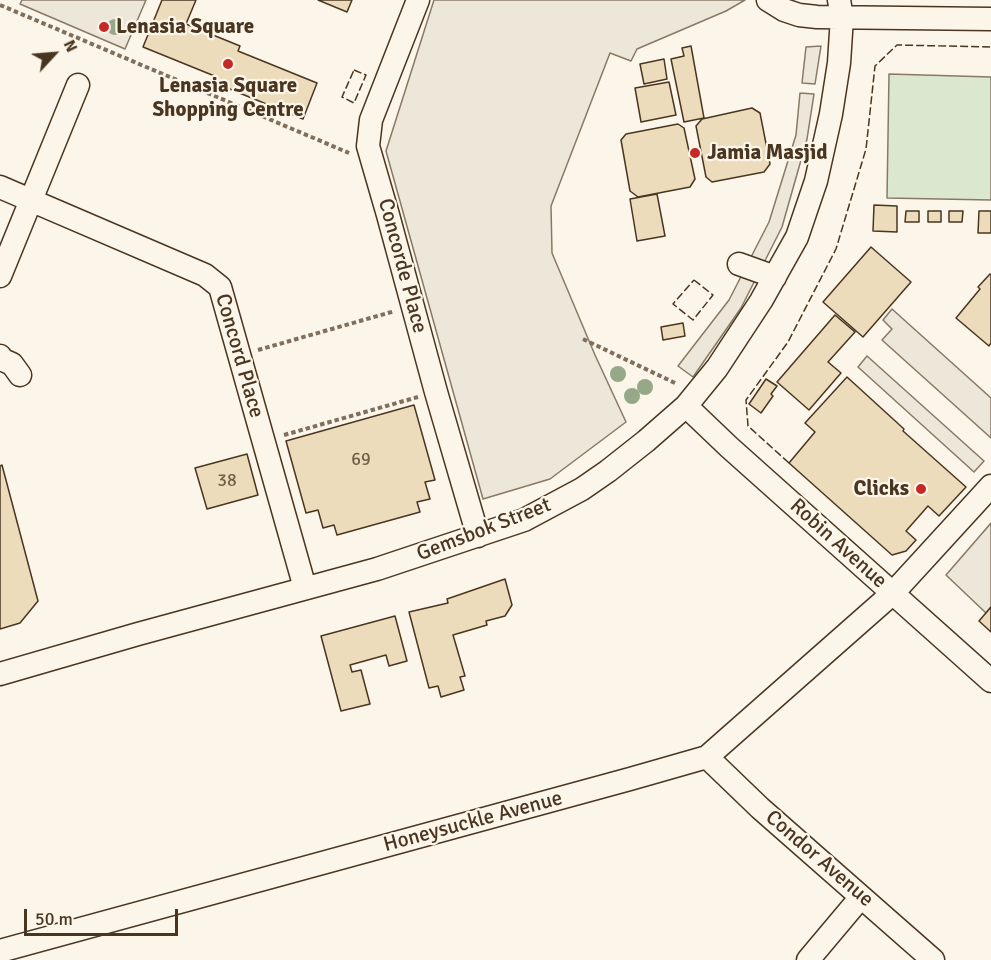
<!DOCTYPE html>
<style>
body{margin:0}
#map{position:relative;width:991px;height:960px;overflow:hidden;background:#fbf6e9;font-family:Signika,sans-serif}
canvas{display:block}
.north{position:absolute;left:24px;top:24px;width:60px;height:60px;-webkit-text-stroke:4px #fbf6e9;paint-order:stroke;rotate:64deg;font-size:16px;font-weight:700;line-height:24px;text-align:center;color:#4a3520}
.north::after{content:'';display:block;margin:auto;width:21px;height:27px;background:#4a3520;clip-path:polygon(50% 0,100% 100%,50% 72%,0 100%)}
.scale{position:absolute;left:24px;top:909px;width:154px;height:27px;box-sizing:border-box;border:3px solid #4a3520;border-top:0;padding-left:8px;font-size:18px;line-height:21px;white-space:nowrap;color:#4a3520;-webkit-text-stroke:4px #fbf6e9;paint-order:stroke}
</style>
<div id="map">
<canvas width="991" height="960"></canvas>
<div class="north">N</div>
<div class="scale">50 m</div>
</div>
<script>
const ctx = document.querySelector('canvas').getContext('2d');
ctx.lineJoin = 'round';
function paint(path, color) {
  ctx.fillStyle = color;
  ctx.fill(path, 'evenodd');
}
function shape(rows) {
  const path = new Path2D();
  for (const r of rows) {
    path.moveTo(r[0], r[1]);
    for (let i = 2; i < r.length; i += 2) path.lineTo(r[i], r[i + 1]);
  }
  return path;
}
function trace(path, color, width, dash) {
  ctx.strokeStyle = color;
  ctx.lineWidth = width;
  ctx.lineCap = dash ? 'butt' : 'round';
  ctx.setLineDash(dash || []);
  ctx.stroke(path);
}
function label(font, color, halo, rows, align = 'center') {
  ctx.font = font + ' Signika,sans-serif';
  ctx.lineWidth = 4.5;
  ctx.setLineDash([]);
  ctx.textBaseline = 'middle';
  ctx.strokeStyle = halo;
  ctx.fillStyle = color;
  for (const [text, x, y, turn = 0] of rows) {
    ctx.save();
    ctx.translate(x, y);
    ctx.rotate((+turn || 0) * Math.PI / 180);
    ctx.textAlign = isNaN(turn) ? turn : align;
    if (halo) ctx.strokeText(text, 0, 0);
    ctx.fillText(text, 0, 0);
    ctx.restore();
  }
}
const green = shape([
 [889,74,991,77,991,200,887,198,889,74]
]);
paint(green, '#dce7d0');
trace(green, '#887966', 1.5);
const parking = shape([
 [22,0,146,0,125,49,20,4,22,0],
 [434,0,745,0,726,11,637,49,631,61,610,53,551,206,552,253,595,355,626,422,550,479,483,499,386,151,434,0],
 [821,46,815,84,802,83,806,47,821,46],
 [800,93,814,94,807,139,782,227,741,308,693,377,678,366,729,300,769,222,796,135,800,93],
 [892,309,991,398,991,438,882,340,892,329,883,320,892,309],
 [867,356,984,461,974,472,858,367,867,356],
 [991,523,991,607,986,613,946,575,991,523]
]);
paint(parking, '#ede7d9');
trace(parking, '#887966', 1.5);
const building = shape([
 [162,0,196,0,186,24,240,46,238,51,317,83,303,119,215,83,217,77,143,47,162,0],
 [318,0,352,0,347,12,318,0],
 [691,46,704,118,684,122,671,59,684,56,682,48,691,46],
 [664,59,667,79,644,84,640,64,664,59],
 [669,82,676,115,641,122,635,88,669,82],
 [752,108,760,113,770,164,764,172,712,182,706,177,696,126,702,119,752,108],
 [678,124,684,128,695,179,690,187,638,197,630,191,621,140,626,134,678,124],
 [657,194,665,236,637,241,630,199,657,194],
 [874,205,897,206,897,232,873,231,874,205],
 [906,211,919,211,919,222,905,222,906,211],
 [928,211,941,211,941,222,928,222,928,211],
 [949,211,963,211,962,222,949,222,949,211],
 [979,211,991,211,991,233,978,233,979,211],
 [871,247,911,282,863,337,823,302,871,247],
 [990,274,991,275,991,343,989,346,956,318,980,289,978,287,990,274],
 [835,315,855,332,828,362,841,373,809,410,777,382,835,315],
 [683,323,685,336,663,340,661,327,683,323],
 [847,377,904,429,903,431,966,487,939,516,928,506,906,531,916,540,906,551,892,555,789,463,815,432,805,423,847,377],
 [766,379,777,386,771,394,773,396,761,413,749,404,766,379],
 [414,405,435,480,425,482,430,499,417,502,420,512,337,535,334,525,323,528,318,510,306,513,286,441,414,405],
 [247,454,258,495,207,509,195,468,247,454],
 [2,465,38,601,20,623,0,629,0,466,2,465],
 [505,579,512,605,505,616,486,621,487,625,453,635,465,676,460,677,464,690,441,697,438,686,429,688,409,612,448,603,447,599,505,579],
 [991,607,991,632,979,621,991,607],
 [395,616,407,661,389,666,386,655,350,665,352,672,361,670,370,704,341,711,321,636,395,616]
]);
paint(building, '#ecdcbc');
trace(building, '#4a3520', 1.5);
const minor = shape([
 [418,0,371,120,368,146,388,215,436,392,478,536],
 [768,0,784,10,799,15,817,17,991,19],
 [0,187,205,275,220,287,305,588],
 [739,264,775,277],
 [0,276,78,85],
 [0,356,3,360,12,364,20,375],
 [686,406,729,447,991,681],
 [0,674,138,634,377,569,524,520,582,489,608,471,646,441,686,406,717,368,761,301,797,237,816,181,831,114,839,63,842,17,839,0],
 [707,757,760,808,933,960],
 [0,951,630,779,707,757,893,593,991,486],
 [808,960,861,897]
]);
trace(minor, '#4a3520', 25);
trace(shape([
 [0,5,349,153],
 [583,339,677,384],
 [258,350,395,311],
 [284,435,418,397]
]), '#7f6f5c', 4, [4.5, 3]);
trace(minor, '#fbf6e9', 22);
trace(shape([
 [354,70,366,75,354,103,342,97,354,70],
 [694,280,713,295,693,320,673,304,694,280],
 [789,463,748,426,746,400,788,342,836,249,866,149,875,66,897,45,991,47]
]), '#4a3520', 1.5, [8, 3]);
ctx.fillStyle = '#96a887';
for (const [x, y] of [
 [115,27],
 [618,374],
 [645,387],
 [632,396]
]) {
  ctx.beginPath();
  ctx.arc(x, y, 8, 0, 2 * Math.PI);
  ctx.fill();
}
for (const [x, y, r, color] of [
 [104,27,6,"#c62828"],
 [228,64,6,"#c62828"],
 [695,153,6,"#c62828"],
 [921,489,6,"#c62828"]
]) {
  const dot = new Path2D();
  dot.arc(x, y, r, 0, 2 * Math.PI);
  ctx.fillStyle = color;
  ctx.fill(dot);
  trace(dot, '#fbf6e9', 2);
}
label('18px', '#725f47', null, [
 ["69",361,460],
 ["38",227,481]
]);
label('bold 21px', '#4a3520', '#fbf6e9', [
 ["Lenasia Square",116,27],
 ["Lenasia Square",228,86,"center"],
 ["Shopping Centre",228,110,"center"],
 ["Jamia Masjid",707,153],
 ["Clicks",909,489,"right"]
], 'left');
label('21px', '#4a3520', '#fbf6e9', [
 ["Concorde Place",402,266,75],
 ["Concord Place",239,356,74],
 ["Gemsbok Street",484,530,-21],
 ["Robin Avenue",838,544,42],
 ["Honeysuckle Avenue",473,822,-15],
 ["Condor Avenue",819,859,41]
]);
</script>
